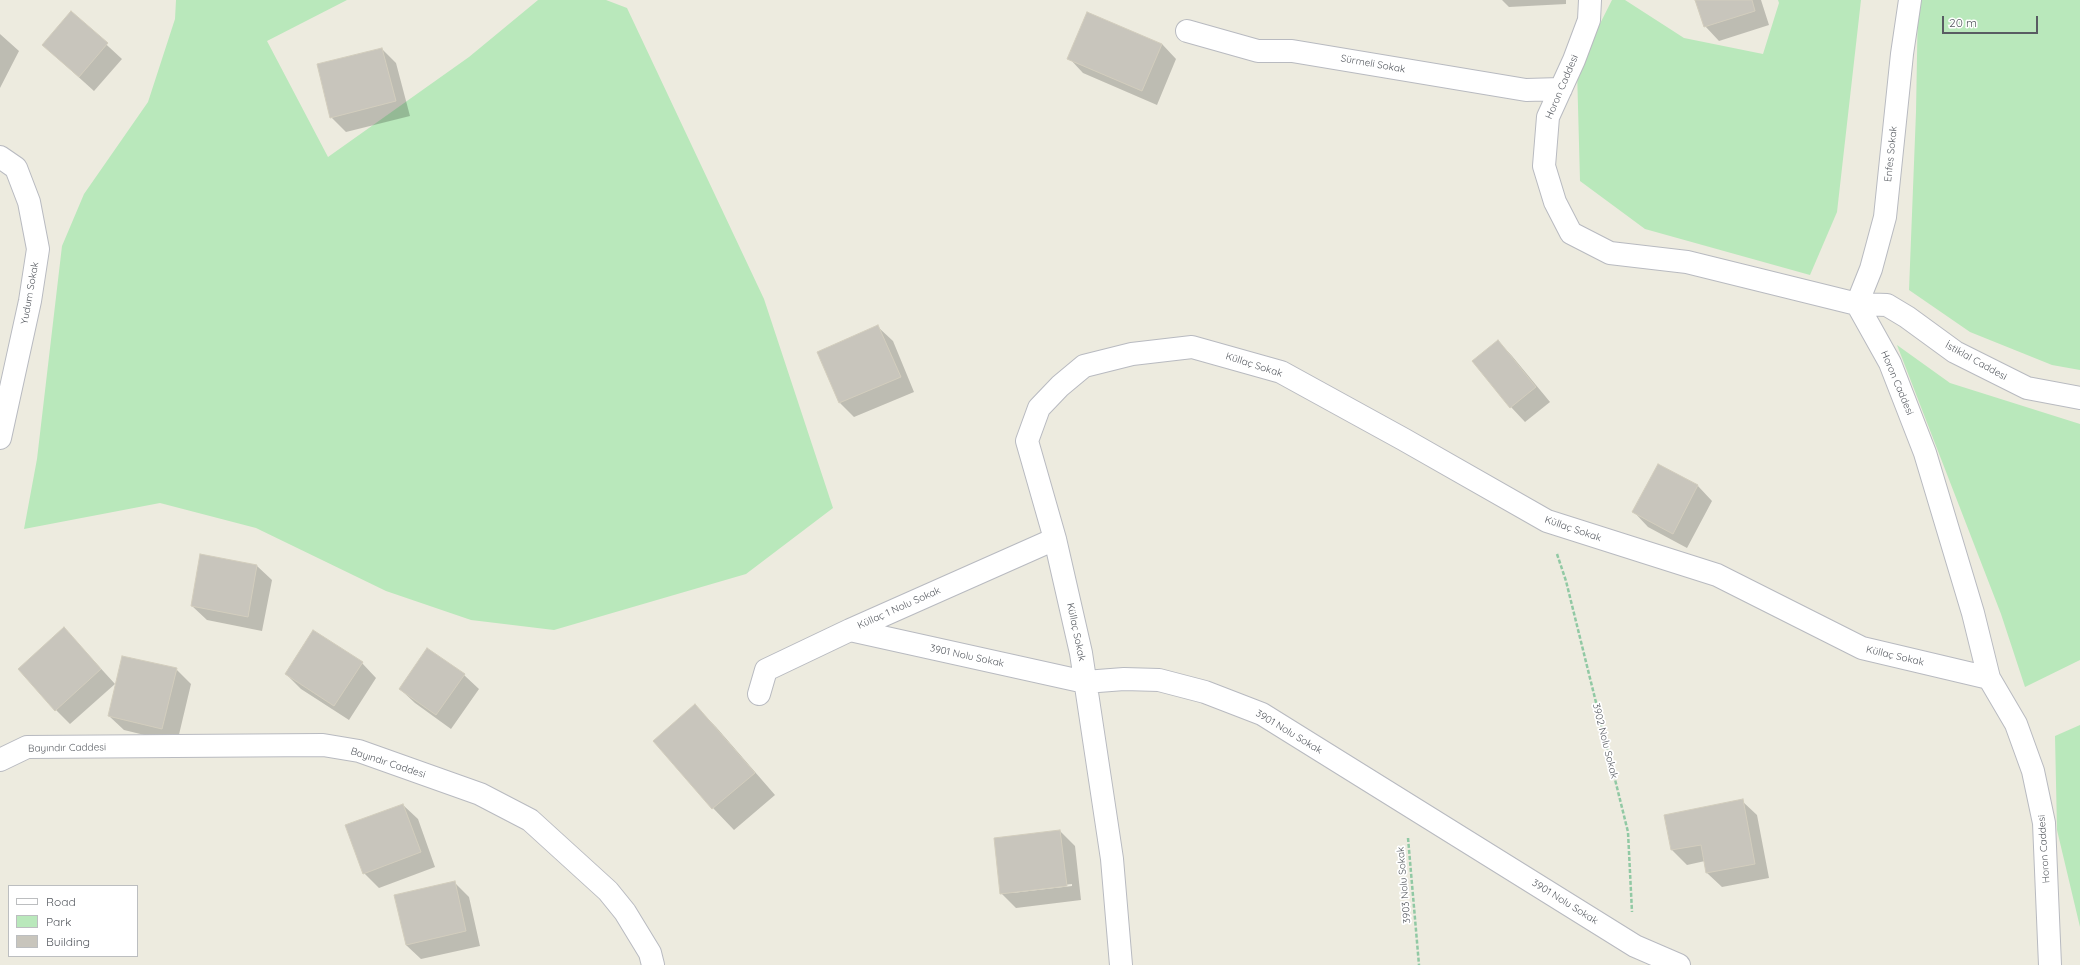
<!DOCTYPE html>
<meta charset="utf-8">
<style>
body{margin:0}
#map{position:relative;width:2080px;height:965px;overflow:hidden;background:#edebdf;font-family:Quicksand,sans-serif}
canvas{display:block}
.legend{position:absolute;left:8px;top:885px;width:130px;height:72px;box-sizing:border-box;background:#fff;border:1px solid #bcbec0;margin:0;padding:5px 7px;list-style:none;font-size:12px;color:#585c62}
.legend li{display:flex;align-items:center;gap:8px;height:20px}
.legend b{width:20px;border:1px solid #bcbec0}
.scale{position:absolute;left:1942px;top:16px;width:96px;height:18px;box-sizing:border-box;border:2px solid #585c62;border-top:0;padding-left:5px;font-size:12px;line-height:14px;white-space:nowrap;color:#585c62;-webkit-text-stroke:3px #fff;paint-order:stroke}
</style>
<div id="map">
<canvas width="2080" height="965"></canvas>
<ul class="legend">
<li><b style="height:5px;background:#fff"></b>Road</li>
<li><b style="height:11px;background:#b9e8bb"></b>Park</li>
<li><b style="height:11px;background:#c8c5bc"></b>Building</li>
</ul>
<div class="scale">20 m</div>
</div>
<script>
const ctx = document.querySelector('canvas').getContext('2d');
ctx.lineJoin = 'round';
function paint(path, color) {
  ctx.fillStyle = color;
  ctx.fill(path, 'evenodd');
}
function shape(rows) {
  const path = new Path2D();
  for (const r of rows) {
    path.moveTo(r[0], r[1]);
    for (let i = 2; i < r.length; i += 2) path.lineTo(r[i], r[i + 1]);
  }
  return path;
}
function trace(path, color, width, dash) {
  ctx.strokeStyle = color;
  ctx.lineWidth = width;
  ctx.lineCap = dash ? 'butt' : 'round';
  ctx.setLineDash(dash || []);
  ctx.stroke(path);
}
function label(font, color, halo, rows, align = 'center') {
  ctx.font = font + ' Quicksand,sans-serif';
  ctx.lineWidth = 3.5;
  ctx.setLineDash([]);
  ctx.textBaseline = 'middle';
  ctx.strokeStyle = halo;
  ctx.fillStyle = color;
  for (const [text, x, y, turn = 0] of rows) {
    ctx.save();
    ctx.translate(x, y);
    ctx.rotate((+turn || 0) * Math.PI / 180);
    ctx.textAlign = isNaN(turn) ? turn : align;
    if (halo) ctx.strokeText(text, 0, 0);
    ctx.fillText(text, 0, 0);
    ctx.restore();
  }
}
paint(shape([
 [176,0,347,0,267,41,328,157,469,57,538,0,606,0,627,8,764,299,833,508,746,574,554,630,471,620,386,591,256,528,160,503,24,529,37,459,62,246,84,194,148,102,175,19],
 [1612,0,1625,0,1684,38,1763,54,1779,3,1778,0,1861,0,1837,212,1810,275,1645,229,1580,181,1577,69],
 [1918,0,2080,0,2080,370,2052,365,1970,332,1909,290,1916,112],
 [1897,345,1950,383,2080,424,2080,660,2025,687,2001,614],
 [2080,725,2080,927,2057,830,2055,736]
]), '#b9e8bb');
paint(shape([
 [1502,0,1566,0,1566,4,1509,7],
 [1697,0,1761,0,1769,25,1719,41,1705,26],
 [71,12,122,59,94,91,43,45],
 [0,34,19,51,0,88],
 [1162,44,1176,59,1157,105,1083,73,1069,58],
 [382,49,396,63,410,116,346,132,331,117],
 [878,327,893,341,914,392,854,417,840,403,818,353],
 [1498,341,1512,356,1550,402,1525,422,1511,407],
 [1659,465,1698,486,1712,501,1687,548,1648,527,1634,512],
 [201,555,257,566,272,580,262,631,207,620,192,606],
 [64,628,115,684,70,724,56,710],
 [362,663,376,678,349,720,301,689,286,674],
 [176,669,191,684,177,743,124,730,109,716],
 [464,675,479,689,451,729,415,703,400,689],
 [695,706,716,727,775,795,734,830,713,808,654,741],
 [1742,801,1757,815,1769,878,1722,887,1707,873,1705,861,1687,865,1672,850,1665,816],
 [403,805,418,819,435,867,379,888,364,873],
 [1060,831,1075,846,1081,900,1016,908,1001,893],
 [1072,884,1072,886,1012,893,1012,891],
 [454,882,469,897,480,946,421,959,406,945]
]), '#0003');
const building = shape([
 [1695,0,1752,0,1755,11,1704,27,1695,0],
 [71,11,108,43,79,77,42,45,71,11],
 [1087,12,1162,44,1142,91,1067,59,1087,12],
 [382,48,396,101,330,118,317,64,382,48],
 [878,325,901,377,839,403,817,352,878,325],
 [1498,340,1536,387,1510,408,1472,361,1498,340],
 [1658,464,1698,485,1673,534,1632,512,1658,464],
 [200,554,257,565,248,617,191,606,200,554],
 [64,627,101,669,55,711,18,669,64,627],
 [313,630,363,662,334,706,285,674,313,630],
 [427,648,465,674,436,715,399,689,427,648],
 [122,656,177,668,162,729,108,716,122,656],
 [695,704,755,773,712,809,653,741,695,704],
 [1743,799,1755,864,1706,873,1701,845,1671,850,1664,815,1743,799],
 [403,804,421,852,363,874,345,825,403,804],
 [1060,830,1067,886,1000,894,994,838,1060,830],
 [455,881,466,931,406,945,394,895,455,881]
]);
paint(building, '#c8c5bc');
trace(building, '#d2cdbd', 1);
const minor = shape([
 [1590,0,1589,20,1574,60,1548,117,1544,166,1555,202,1571,233,1610,253,1687,262,1857,304,1890,363,1925,453,1973,613,1989,678,2016,724,2033,771,2044,823,2050,965],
 [1910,0,1902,54,1885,217,1871,269,1857,304,1887,305,1907,317,1955,352,2027,388,2080,398],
 [1187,31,1258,51,1292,51,1526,90,1561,89],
 [0,157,16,168,29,202,38,249,30,301,0,438],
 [850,630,1085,682,1124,679,1159,680,1205,692,1262,714,1635,946,1679,965],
 [759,694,766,670,850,630,1055,539],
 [0,760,27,747,323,745,359,751,480,794,530,820,608,891,625,912,650,953,653,965],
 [1121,965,1112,859,1081,653,1055,539,1027,441,1039,408,1060,386,1084,366,1132,354,1192,347,1281,372,1403,439,1547,521,1717,575,1862,648,1989,678]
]);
trace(minor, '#b8bac0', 24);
trace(shape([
 [1557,554,1566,581,1628,832,1632,912],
 [1408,838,1419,965]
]), '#91c9a4', 2.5, [4, 2]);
trace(minor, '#fff', 22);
label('10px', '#585c62', '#fff', [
 ["Sürmeli Sokak",1373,64,10],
 ["Horon Caddesi",1562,87,-67],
 ["Enfes Sokak",1891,154,-84],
 ["Yudum Sokak",30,293,-80],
 ["İstiklal Caddesi",1976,361,29],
 ["Küllaç Sokak",1254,365,18],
 ["Horon Caddesi",1897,383,67],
 ["Küllaç Sokak",1573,529,19],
 ["Küllaç 1 Nolu Sokak",899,608,-24],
 ["Küllaç Sokak",1076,632,78],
 ["3901 Nolu Sokak",967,656,12],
 ["Küllaç Sokak",1895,656,13],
 ["3901 Nolu Sokak",1289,732,31],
 ["3902 Nolu Sokak",1605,741,76],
 ["Bayındır Caddesi",67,748,-1],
 ["Bayındır Caddesi",388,763,18],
 ["Horon Caddesi",2044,849,-94],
 ["3903 Nolu Sokak",1404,885,-95],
 ["3901 Nolu Sokak",1565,902,32]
]);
</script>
